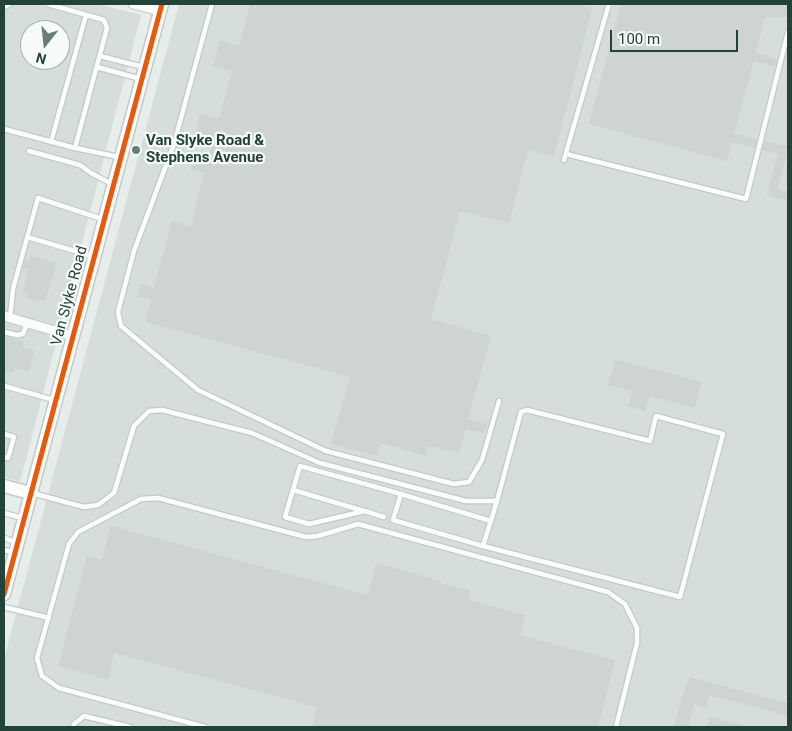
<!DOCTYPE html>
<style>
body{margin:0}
#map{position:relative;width:792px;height:731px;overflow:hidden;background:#e7edea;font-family:Roboto,sans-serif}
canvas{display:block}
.frame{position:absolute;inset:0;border:5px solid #234239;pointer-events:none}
.north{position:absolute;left:20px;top:20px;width:50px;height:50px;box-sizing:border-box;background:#f6fbf8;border:1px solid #a2b1ac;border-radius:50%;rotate:196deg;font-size:14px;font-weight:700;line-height:20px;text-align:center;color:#234239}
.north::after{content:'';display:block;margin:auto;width:18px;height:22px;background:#687e77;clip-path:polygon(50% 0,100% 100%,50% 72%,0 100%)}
.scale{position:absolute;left:610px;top:30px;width:128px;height:22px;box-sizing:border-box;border:2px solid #234239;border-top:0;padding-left:6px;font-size:15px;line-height:18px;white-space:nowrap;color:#234239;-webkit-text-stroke:4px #f6fbf8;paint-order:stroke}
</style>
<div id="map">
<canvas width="792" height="731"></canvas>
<div class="frame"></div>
<div class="north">N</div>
<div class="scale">100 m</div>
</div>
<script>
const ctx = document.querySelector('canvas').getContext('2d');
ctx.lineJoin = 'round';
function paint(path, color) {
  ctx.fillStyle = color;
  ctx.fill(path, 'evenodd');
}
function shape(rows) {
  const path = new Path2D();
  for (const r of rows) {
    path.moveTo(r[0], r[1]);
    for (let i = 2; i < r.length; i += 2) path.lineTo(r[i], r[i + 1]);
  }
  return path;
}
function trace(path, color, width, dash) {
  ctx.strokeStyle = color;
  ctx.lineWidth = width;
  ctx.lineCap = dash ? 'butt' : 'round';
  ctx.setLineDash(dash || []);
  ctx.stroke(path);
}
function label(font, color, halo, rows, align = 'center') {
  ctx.font = font + ' Roboto,sans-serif';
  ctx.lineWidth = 4.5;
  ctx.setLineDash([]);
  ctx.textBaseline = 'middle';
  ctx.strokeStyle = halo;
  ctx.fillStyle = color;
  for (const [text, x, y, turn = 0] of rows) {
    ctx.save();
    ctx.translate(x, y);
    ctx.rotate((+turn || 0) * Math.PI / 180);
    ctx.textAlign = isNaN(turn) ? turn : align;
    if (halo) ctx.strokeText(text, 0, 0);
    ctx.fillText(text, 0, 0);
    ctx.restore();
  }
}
paint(shape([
 [4,4,98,4,141,15,20,482,4,477],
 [30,30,60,30,60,60,30,60],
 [179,4,788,4,788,727,4,727,4,659]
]), '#d5deda');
paint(shape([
 [250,4,578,4,592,8,554,157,528,150,509,223,460,211,431,319,491,336,468,419,487,424,484,434,466,429,459,453,428,446,426,456,381,443,377,456,331,444,350,377,145,322,151,300,138,296,141,284,154,288,172,221,191,227,204,173,191,170,194,157,208,161,212,145,194,139,200,114,219,119,232,71,213,66,220,40,239,46],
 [621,4,788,4,788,17,765,17,756,53,777,59,775,67,754,61,734,134,757,139,755,148,732,142,727,161,589,124],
 [765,141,788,146,788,156,787,155,777,189,788,192,788,201,767,195,778,154,762,150],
 [31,256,57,263,45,301,41,299,40,302,26,298,27,294,23,293,28,269,23,268,25,260,29,261],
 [4,336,24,341,23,347,34,350,29,371,16,368,12,373,4,371],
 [615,359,702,382,695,408,650,396,645,411,628,406,632,391,608,385],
 [111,526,368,595,376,563,441,581,440,583,470,590,468,600,525,615,520,635,615,660,598,727,318,727,312,726,317,707,114,653,108,680,58,666,87,556,102,560],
 [690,677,788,703,788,716,710,695,706,708,694,704,688,727,674,727,686,683,688,684],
 [710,717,741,725,741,727,707,727]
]), '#ced4d1');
const lane = shape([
 [48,4,104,20,107,28,75,148],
 [212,4,174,144,134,251,118,312,121,326,198,390,326,451,454,484,469,482,482,460,499,401],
 [4,7,10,4],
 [100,56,143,67],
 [97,67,141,79],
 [4,129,75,148,119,157],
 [51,142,86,15],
 [29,151,80,165,91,173,112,184],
 [566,154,746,199,788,32],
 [564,160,609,4],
 [27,237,92,256],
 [10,318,13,289,38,198,102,219],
 [4,332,17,335,23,334,27,323],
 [4,386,54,400],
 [4,434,14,437,8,458,4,457],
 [293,490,364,511],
 [32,493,84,507,98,505,114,493,134,426,149,411,162,410,252,433,320,463,466,501,497,501,521,412,527,410,650,441,656,416,723,434,680,597,483,546,497,501],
 [401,494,393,520,483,546],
 [4,513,22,518],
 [384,517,365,511,309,524,285,517,300,466,394,492,491,521],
 [4,538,16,542],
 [4,550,14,552],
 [4,607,49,618],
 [73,727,74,724,84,716,130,727],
 [205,727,59,688,42,676,37,658,69,544,78,532,141,499,158,498,306,537,318,536,358,524,608,592,625,604,637,628,637,643,616,727]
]);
const street = shape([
 [133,4,160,11],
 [4,316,72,336]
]);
const secondary = shape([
 [4,486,30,493],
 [4,594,162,4]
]);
trace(lane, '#c4cac7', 7);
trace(street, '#c4cac7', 11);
trace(secondary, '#c3cac7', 15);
trace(lane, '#fbfcfc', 4.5);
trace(street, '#fbfcfc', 9);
trace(secondary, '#fbfcfc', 12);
trace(shape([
 [4,594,162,4]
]), '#e8590c', 5);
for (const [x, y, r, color] of [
 [136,150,5,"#687e77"]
]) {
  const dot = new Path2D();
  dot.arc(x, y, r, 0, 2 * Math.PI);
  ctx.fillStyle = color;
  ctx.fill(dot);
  trace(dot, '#f6fbf8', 2);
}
label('bold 15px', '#234239', '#f6fbf8', [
 ["Van Slyke Road &",146,141],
 ["Stephens Avenue",146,158]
], 'left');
label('15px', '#234239', '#f6fbf8', [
 ["Van Slyke Road",70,296,-75]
]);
</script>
